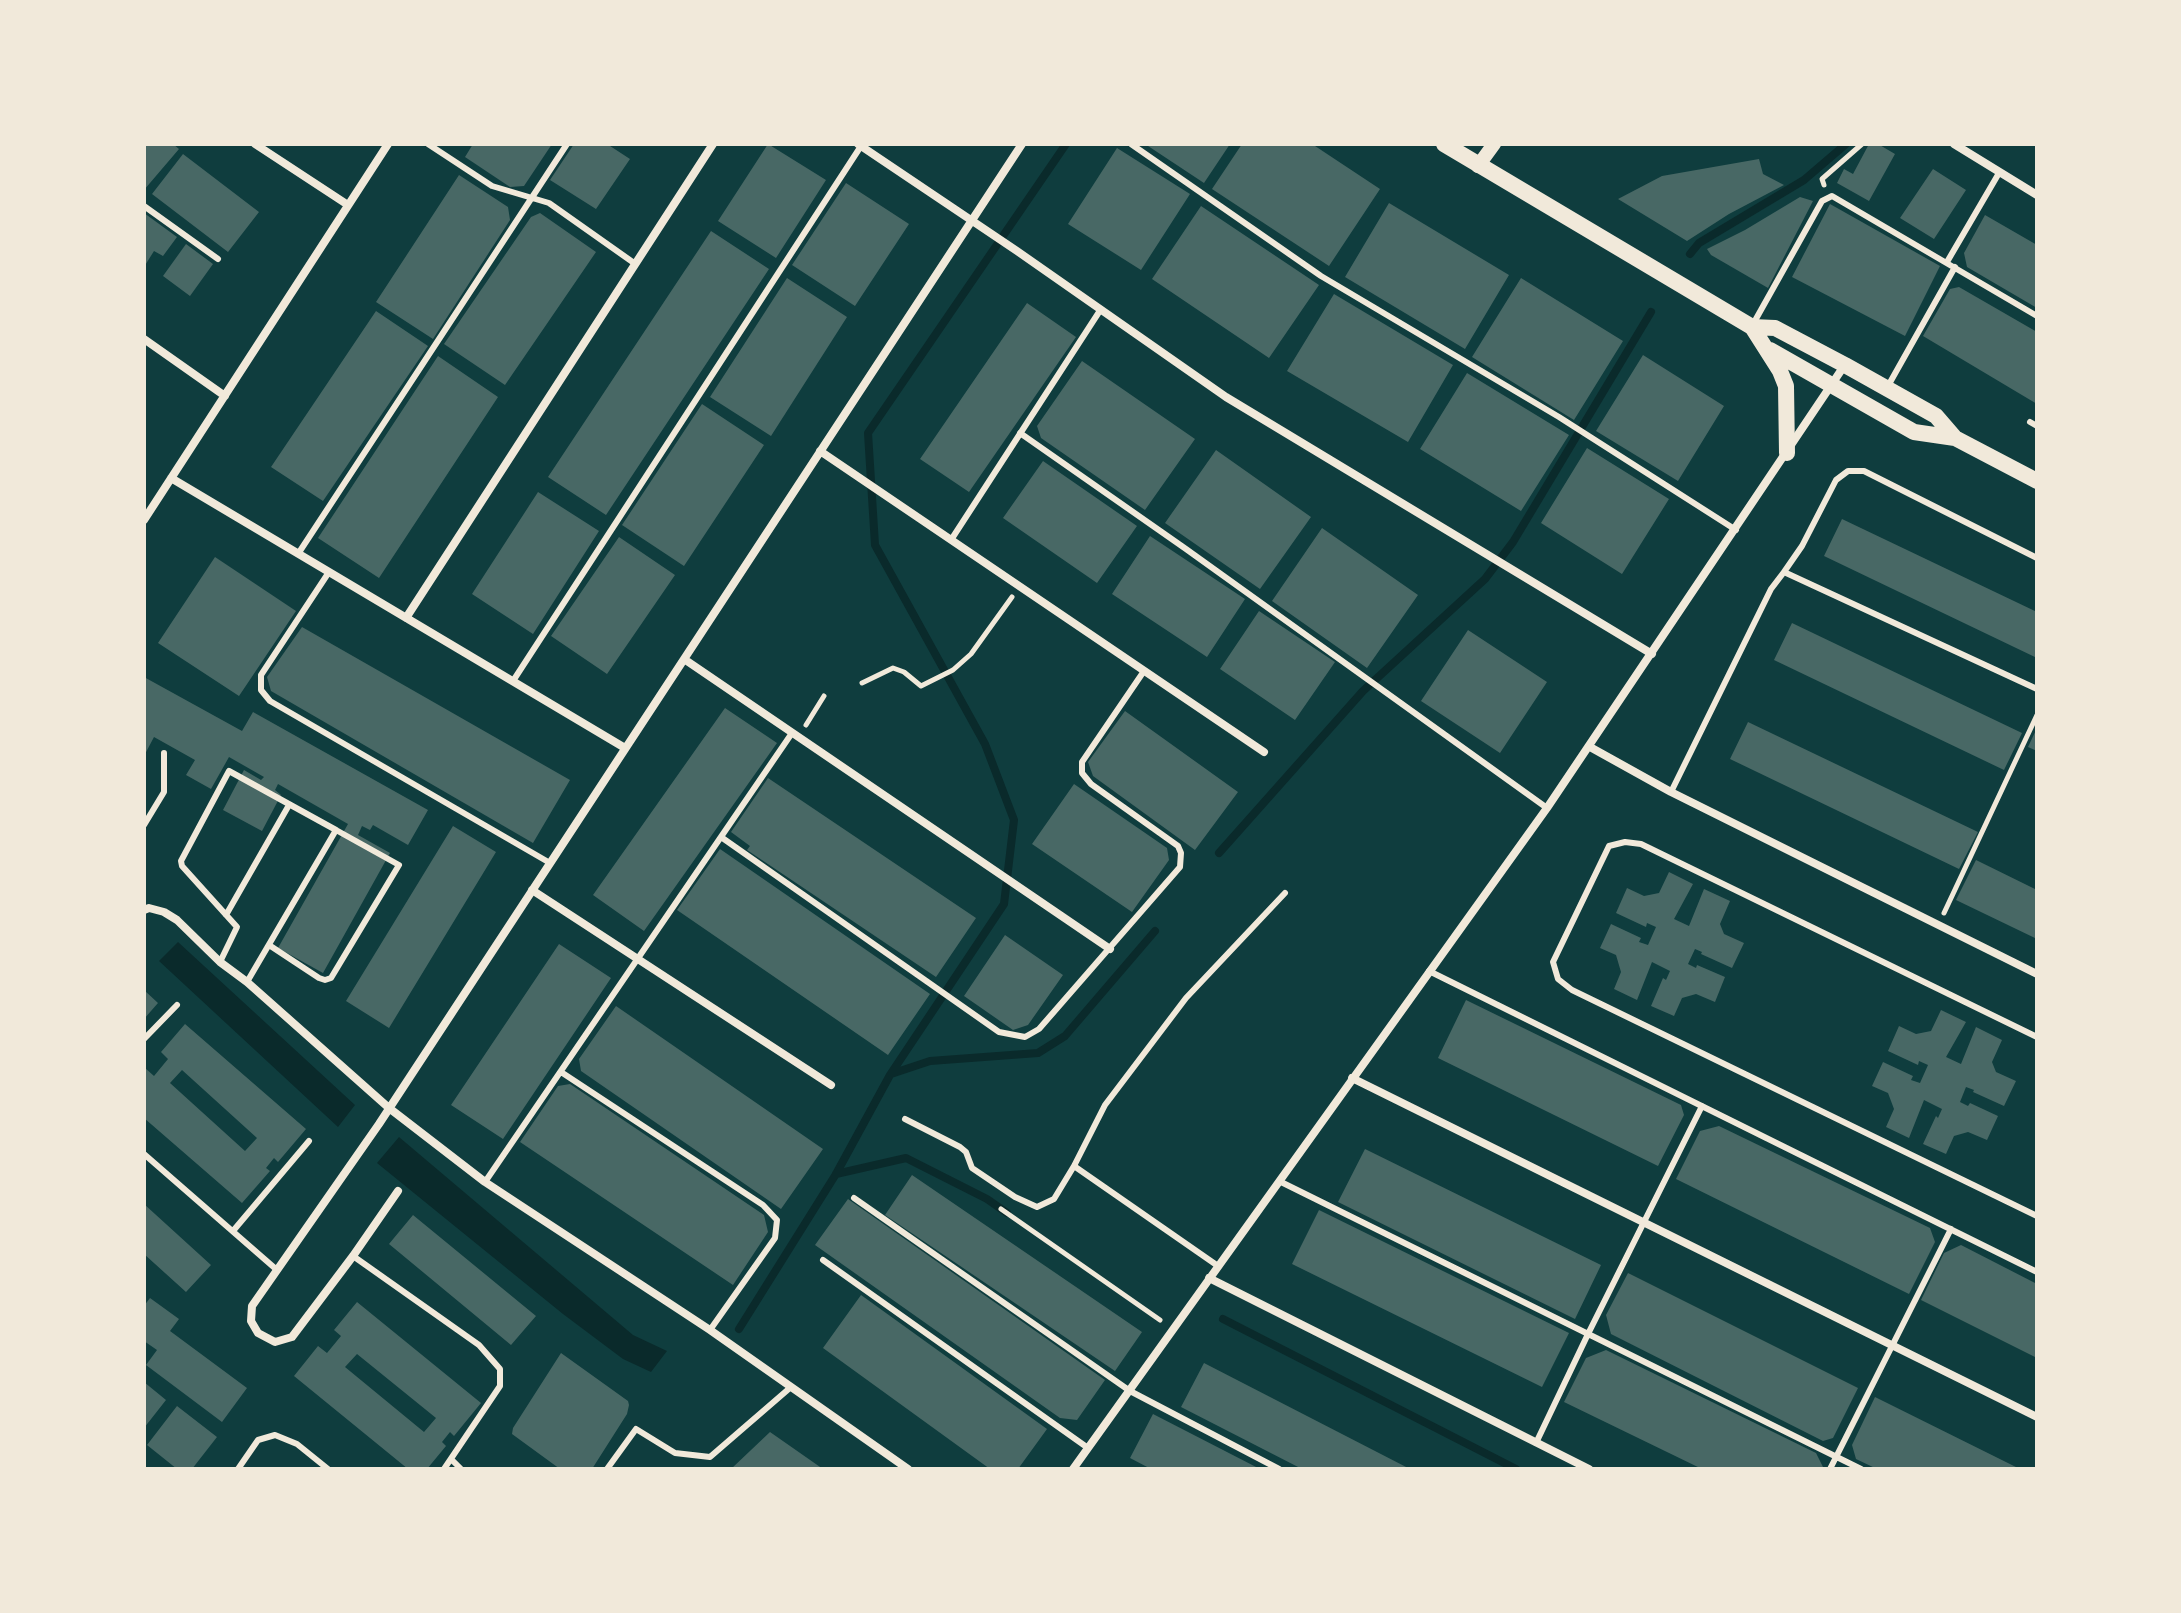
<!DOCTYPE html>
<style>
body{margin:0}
#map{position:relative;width:2181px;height:1613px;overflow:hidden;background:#0f3d3e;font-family:Roboto,sans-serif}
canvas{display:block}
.frame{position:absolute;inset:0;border:146px solid #f1e9da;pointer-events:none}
</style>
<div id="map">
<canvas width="2181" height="1613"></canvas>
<div class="frame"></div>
</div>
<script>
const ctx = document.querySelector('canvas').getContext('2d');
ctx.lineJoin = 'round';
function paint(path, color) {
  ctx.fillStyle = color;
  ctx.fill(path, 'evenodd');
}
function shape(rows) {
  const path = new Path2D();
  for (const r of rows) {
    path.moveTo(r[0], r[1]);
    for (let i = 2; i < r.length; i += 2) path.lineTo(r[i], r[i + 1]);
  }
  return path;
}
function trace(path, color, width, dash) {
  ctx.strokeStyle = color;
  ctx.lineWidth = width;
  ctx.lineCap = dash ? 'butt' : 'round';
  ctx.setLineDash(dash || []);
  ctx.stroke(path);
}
paint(shape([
 [178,942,355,1105,338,1127,159,961],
 [399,1137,633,1335,667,1351,651,1372,623,1359,563,1314,377,1163]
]), '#0a2a2b');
trace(shape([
 [1690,254,1699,243,1804,180,1846,144],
 [1219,853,1363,691,1485,579,1513,542,1651,312],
 [891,1074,930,1061,1038,1053,1065,1036,1155,931],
 [836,1174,906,1158,987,1199,1007,1213],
 [1223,1319,1516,1469],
 [739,1329,836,1174,890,1075,1004,904,1014,820,985,744,875,545,868,433,1066,144]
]), '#0a2a2b', 8);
paint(shape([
 [144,144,173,144,179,149,144,190],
 [473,144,552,144,524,186,510,187,465,157],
 [574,144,607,144,630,159,596,209,550,180],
 [768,144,826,180,776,258,718,221],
 [1145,144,1230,144,1204,183],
 [1242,144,1312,144,1380,189,1329,266,1212,189],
 [1869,144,1878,144,1895,154,1869,201,1837,183,1844,169,1853,174],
 [1117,148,1190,194,1141,270,1068,224],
 [183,154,259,212,228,252,152,194],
 [1759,159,1763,174,1784,185,1729,214,1687,241,1618,199,1662,176],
 [1933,169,1966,190,1934,239,1900,218],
 [459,175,508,207,510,220,433,339,376,302],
 [846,183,909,224,855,306,792,265],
 [1800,197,1813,201,1768,288,1711,255,1707,249,1745,230],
 [1389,203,1509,275,1465,349,1345,277],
 [1830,204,1940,266,1905,336,1792,277],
 [1201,206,1319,285,1269,358,1152,279],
 [144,213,177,237,163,256,154,251,144,267],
 [540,213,596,252,505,385,444,344,531,217],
 [1985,215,2037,245,2037,308,1967,267,1964,253],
 [711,231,769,269,606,515,548,477],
 [186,244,213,264,190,296,163,276],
 [787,278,847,317,771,436,710,397],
 [1521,278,1623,341,1574,420,1472,357],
 [1959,287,2037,332,2037,404,1923,336,1950,289],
 [1334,294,1453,365,1408,442,1287,371],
 [1027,303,1076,337,969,492,920,459],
 [376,311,428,346,323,501,271,467],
 [1643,355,1724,406,1678,481,1596,431],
 [438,356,498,397,379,578,318,538],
 [1082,361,1195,439,1145,510,1041,438,1037,426],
 [1467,373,1569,435,1521,511,1420,449],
 [702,404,764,445,684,566,622,525],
 [1587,448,1669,499,1622,574,1541,523],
 [1216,450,1311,517,1260,589,1165,523],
 [1043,461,1137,526,1097,583,1003,518],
 [538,492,599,531,533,634,472,594],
 [1842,519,2037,612,2037,658,1824,556],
 [1322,528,1418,595,1367,668,1272,601],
 [1150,536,1245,599,1207,657,1112,594],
 [619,537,675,575,607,674,551,636],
 [215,557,296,611,239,696,158,643],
 [1259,611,1335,662,1295,720,1220,669],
 [1792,623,2022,733,2004,770,1774,660],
 [302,627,570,780,533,843,271,691,267,677],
 [1468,630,1547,682,1500,753,1421,701],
 [144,677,242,731,253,712,428,810,408,845,373,825,370,830,362,826,358,835,390,853,323,973,278,948,348,824,278,784,275,790,281,795,262,831,223,810,244,770,261,780,264,777,229,757,211,789,186,775,195,760,154,737,144,756],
 [725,708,777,743,644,931,593,895],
 [1125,711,1238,792,1195,850,1093,776,1088,762],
 [1748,722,1978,832,1959,869,1730,759],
 [2037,728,2037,751,2028,747],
 [768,778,976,918,936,977,747,850,750,846,731,832],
 [1074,784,1167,848,1169,860,1132,912,1032,844],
 [453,826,496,852,389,1028,346,1001],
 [720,849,930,994,888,1055,677,910],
 [1976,860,2037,890,2037,939,1956,900],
 [1669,872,1693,884,1674,919,1689,926,1704,889,1730,901,1720,924,1724,934,1744,943,1732,968,1701,954,1702,952,1695,949,1688,964,1696,968,1697,965,1725,977,1715,1002,1696,994,1682,998,1674,1016,1651,1006,1663,978,1666,980,1670,971,1652,962,1637,1000,1614,989,1621,972,1616,955,1600,948,1611,924,1641,938,1639,942,1648,945,1656,927,1647,923,1646,927,1616,913,1627,888,1644,896,1659,893],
 [1005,935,1063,975,1028,1025,1013,1030,964,996],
 [559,944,611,978,503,1139,451,1105],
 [144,990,158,1003,144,1019],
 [1466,1000,1681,1105,1684,1115,1658,1166,1438,1058],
 [616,1006,823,1149,781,1209,581,1071,579,1059],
 [1941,1010,1966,1022,1946,1057,1961,1064,1976,1027,2002,1040,1992,1062,1996,1072,2016,1081,2004,1106,1973,1092,1974,1090,1966,1087,1960,1102,1968,1106,1970,1103,1998,1116,1987,1140,1968,1132,1954,1136,1946,1154,1923,1144,1936,1116,1938,1118,1942,1109,1924,1100,1909,1138,1886,1127,1894,1109,1888,1093,1872,1086,1883,1062,1913,1076,1911,1080,1920,1083,1928,1065,1919,1061,1918,1065,1888,1051,1899,1026,1916,1034,1931,1031],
 [185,1024,306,1129,278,1162,274,1158,266,1168,270,1171,242,1203,144,1118,144,1070,145,1068,154,1076,168,1059,161,1052],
 [182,1070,257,1138,245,1151,170,1083],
 [570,1084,764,1215,768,1232,733,1285,520,1142,558,1086],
 [1719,1126,1930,1228,1935,1242,1909,1294,1676,1179,1700,1131],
 [1365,1149,1601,1265,1575,1319,1338,1202],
 [912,1175,1142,1332,1115,1371,885,1215],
 [848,1199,1105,1380,1077,1420,1060,1418,815,1245],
 [144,1204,211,1265,186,1292,144,1254],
 [1319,1210,1569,1333,1542,1387,1292,1264],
 [413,1215,536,1316,511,1345,389,1244],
 [1961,1245,2037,1284,2037,1358,1921,1300,1944,1253],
 [1628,1273,1858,1388,1833,1438,1823,1441,1611,1334,1606,1315],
 [861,1295,1047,1429,1018,1469,990,1469,823,1348],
 [150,1298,179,1319,170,1331,247,1388,222,1422,146,1365,157,1350,144,1341,144,1306],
 [357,1302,481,1403,454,1436,450,1432,442,1442,446,1446,427,1469,408,1469,294,1376,318,1346,327,1353,341,1336,334,1330],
 [357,1354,436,1418,424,1432,345,1367],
 [1606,1350,1816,1453,1824,1469,1702,1469,1564,1402,1586,1358],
 [561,1353,628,1401,629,1405,627,1414,592,1469,560,1469,512,1434,513,1428],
 [1204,1363,1410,1469,1302,1469,1181,1407],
 [144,1382,166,1400,144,1428],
 [1875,1397,2020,1469,1877,1469,1856,1459,1852,1445],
 [177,1406,217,1437,192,1469,177,1469,147,1445],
 [1153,1414,1260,1469,1151,1469,1130,1458],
 [770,1432,823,1469,731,1469]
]), '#486865');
trace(shape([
 [1824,185,1822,179,1862,144],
 [862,683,893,668,904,672,921,686,953,670,971,654,1012,597],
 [806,725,824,696],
 [1944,913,2037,715],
 [1001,1209,1160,1320]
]), '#f1e9da', 5);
trace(shape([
 [428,144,492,186,549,203,634,263],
 [1131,144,1321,276,1559,417,1736,530],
 [144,206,218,259],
 [1947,262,1999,173],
 [1752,326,1822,201,1832,196,2037,316],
 [1888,386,1955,267],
 [2030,422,2037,426],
 [1020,433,1186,549,1547,808],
 [951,540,1101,309],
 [298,554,567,144],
 [329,572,261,675,261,690,270,701,550,863],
 [1784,572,1802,546,1836,480,1848,471,1864,471,2037,558],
 [513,681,861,146],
 [1671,792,1771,589,1784,572,2037,689],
 [144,825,164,792,164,753],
 [721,837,999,1032,1025,1037,1039,1029,1180,867,1181,853,1178,846,1091,784,1082,773,1082,762,1144,671],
 [226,915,289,805],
 [269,945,319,978,325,980,331,978,399,865,336,830],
 [220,962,237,927,182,866,181,861,229,771,336,830,247,982],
 [1429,971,2037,1272],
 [2037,1037,1641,844,1625,842,1609,846,1553,962,1558,979,1572,990,2037,1216],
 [144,1039,177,1005],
 [561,1072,763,1205,777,1220,775,1238,710,1330],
 [905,1119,960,1147,966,1152,972,1168,1015,1197,1037,1207,1054,1199,1074,1166,1105,1105,1186,998,1285,893],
 [144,1154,277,1270],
 [1074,1166,1218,1266],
 [1279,1181,1861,1469],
 [485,1182,792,733],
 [854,1198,1130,1391,1279,1469],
 [233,1231,309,1141],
 [353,1256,479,1345,500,1369,500,1386,444,1469],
 [823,1260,1088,1448],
 [1536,1443,1588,1334,1702,1106],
 [451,1459,461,1469],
 [238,1469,258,1440,275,1435,297,1444,328,1469],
 [607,1469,636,1429,675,1453,710,1457,791,1387],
 [1830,1469,1951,1229]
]), '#f1e9da', 6);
trace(shape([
 [255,144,348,205],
 [858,144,1017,251,1226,397,1652,654],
 [1954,144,2037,195],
 [144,339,225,396],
 [820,451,1264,752],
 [171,478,625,748],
 [144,520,388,144],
 [406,618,713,144],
 [684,659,1110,949],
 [1590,747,1671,792,2037,974],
 [532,890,831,1085],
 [144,910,149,908,164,912,177,920,220,962,247,982,389,1108,485,1182,710,1330,908,1469],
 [1352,1078,2037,1417],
 [398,1191,353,1256,292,1337,275,1342,258,1333,251,1321,252,1306,379,1124,1022,144],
 [1209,1278,1589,1469],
 [1073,1469,1547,808,1844,366]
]), '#f1e9da', 8);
trace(shape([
 [1478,166,1494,144]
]), '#f1e9da', 14);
trace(shape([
 [1444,144,1752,327,1780,371,1786,386,1787,453],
 [1752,327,1775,328,1845,365,1936,416,1955,438],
 [1770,350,1914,432,1955,438,2037,481]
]), '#f1e9da', 16);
</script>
